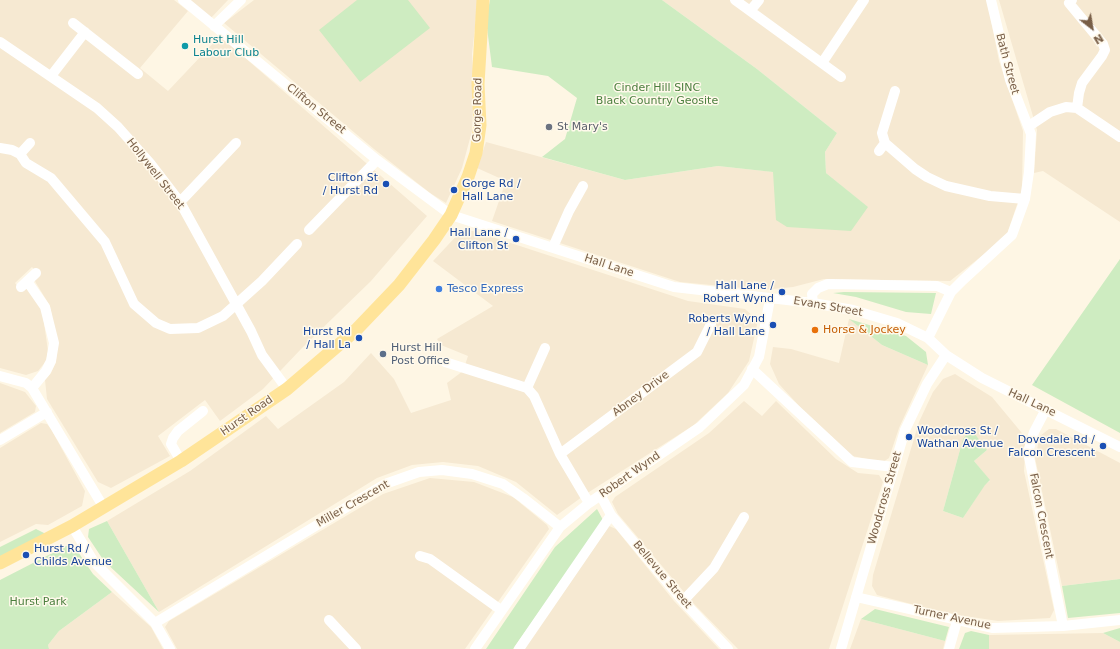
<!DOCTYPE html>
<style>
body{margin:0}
#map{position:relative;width:1120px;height:649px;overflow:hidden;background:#fef6e4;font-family:"DejaVu Sans",sans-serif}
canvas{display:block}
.north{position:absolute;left:1072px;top:8px;width:40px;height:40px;-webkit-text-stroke:3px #fff9eb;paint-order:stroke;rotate:149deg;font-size:11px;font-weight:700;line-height:16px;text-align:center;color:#785e47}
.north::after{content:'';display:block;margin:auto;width:14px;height:18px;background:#785e47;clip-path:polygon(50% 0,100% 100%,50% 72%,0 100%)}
</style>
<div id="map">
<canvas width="1120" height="649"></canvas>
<div class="north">N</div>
</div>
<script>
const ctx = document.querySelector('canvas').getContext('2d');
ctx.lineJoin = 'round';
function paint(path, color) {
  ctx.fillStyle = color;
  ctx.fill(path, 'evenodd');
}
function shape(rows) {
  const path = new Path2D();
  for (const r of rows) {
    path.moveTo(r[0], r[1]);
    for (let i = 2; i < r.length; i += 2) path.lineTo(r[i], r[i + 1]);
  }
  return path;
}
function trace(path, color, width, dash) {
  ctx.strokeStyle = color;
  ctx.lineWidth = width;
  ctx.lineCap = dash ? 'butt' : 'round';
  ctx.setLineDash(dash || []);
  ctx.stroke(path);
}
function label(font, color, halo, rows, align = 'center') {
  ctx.font = font + ' "DejaVu Sans",sans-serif';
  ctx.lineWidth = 3;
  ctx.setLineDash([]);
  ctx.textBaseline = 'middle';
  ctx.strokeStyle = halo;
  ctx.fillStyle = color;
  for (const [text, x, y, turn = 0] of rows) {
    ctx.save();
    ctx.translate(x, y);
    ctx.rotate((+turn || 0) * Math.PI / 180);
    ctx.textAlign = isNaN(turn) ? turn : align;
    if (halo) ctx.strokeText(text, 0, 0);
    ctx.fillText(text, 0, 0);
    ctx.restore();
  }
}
paint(shape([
 [0,0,174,0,188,11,140,68,168,91,220,36,427,216,371,281,302,348,263,389,220,421,205,400,158,436,170,456,111,488,98,482,47,399,45,380,51,373,56,362,57,345,50,306,36,283,34,279,38,274,32,267,15,283,21,290,25,288,28,289,42,309,48,351,46,361,38,371,26,375,0,368],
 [189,0,228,0,210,19],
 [254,0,478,0,472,54,474,83,472,131,462,168,446,203,430,193,374,149,224,23],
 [662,0,987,0,999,61,1023,131,1022,190,1006,237,950,281,824,279,793,287,763,290,680,282,492,221,506,181,477,168,486,142,625,180,718,166,774,172,867,207,826,173,825,152,837,133,757,69],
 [999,0,1120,0,1120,222,1043,171,1034,173,1037,130],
 [461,231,474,231,688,301,745,309,755,318,757,325,749,361,728,393,694,425,589,492,557,515,516,482,478,466,443,462,412,465,377,478,159,612,107,521,190,471,266,416,278,429,344,382,371,353,394,379,411,413,451,400,447,383,463,371,468,356,441,345,437,339,493,306,433,261],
 [849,319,882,345,928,365,899,428,889,458,883,462,852,456,800,407,779,384,770,364,773,347,791,349,839,363],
 [955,374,992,397,1026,438,1024,471,1054,610,1050,618,998,621,945,613,877,595,872,586,873,575,919,422,933,392,943,379],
 [963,439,987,450,974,461,990,481,985,484,963,518,943,511],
 [0,383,25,392,36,406,35,412,0,433],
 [744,401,762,416,776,401,836,459,858,473,879,475,883,482,829,649,738,649,695,605,618,514,612,502,615,497,709,433],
 [41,423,47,424,51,429,85,491,82,506,48,525,36,524,0,542,0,448],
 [1049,429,1056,429,1120,463,1120,579,1062,586,1035,458,1040,436],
 [430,478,474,482,513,497,547,525,549,529,465,649,177,649,165,627,169,621,383,494],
 [609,526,616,529,674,601,719,649,524,649],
 [112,592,151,627,163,649,49,649,48,645,59,631],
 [861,619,945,641,943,649,850,649],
 [1103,633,1120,642,1120,649,989,649,989,635]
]), '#f6e9d2');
paint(shape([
 [357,0,408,0,430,28,360,82,319,30],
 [490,0,662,0,757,69,837,133,825,152,826,173,868,207,851,231,787,227,776,220,773,172,718,166,625,180,542,157,565,139,577,98,548,76,492,67,486,20],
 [1120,259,1120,433,1032,385],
 [844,292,936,293,931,314,906,312,856,297,833,293],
 [849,319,906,336,926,352,928,365,882,345],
 [971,429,987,450,974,461,990,480,985,485,963,518,943,511,963,439],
 [597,509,603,520,513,649,486,649,555,547],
 [107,521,159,612,104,561,88,537,89,529],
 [36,529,48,535,0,560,0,547],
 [72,543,93,574,112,592,59,631,48,645,49,649,0,649,0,580],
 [1120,579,1120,613,1068,618,1062,586],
 [875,609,949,627,945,641,861,619],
 [1120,628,1120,642,1103,633],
 [971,631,989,635,989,649,959,649,965,633]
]), '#ceecc1');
trace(shape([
 [183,0,377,160,451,215,674,287,813,303,853,310,897,323,928,338,946,355,982,378,1120,447],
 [735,0,841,77],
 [1072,0,1069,3,1103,44,1105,50,1102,56,1082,83,1079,93,1077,108],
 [750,11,759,0],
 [73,23,138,74],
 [214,26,241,0],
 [0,42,97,108,118,127,150,163,180,202,251,331,262,355,287,389],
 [822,63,864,0],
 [51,76,85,32],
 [895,91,882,133,885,143,915,169,927,177,946,186,990,196,1025,199],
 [1029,126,1050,112,1066,107,1077,108,1120,137],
 [0,148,12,150,20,154,26,163,51,178,105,242,134,304,156,323,170,329,198,328,223,316,262,281,297,244],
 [879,151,885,143],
 [20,154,30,143],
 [180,202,236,143],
 [309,230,377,160],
 [553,247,569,211,583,186],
 [27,281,45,307,54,343,51,361,46,371,32,388],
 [21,287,36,273],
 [813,303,812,294,818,288,828,284,937,286,951,292],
 [928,338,951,292,963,280,1012,235,1025,199,1029,172,1031,134,1010,80,991,0],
 [445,362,527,388,534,396,560,454,589,503],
 [752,369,852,462,894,467],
 [0,376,26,383,32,388,104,508],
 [527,388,545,348],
 [1046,409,1034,432,1028,452,1063,626],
 [0,440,47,412],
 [560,454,697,352,711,324],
 [181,461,171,444,173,438,178,431,203,411],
 [601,496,611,515,683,601,728,649],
 [72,526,94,562,155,623,170,649],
 [420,556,430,559,501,610],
 [856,597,992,628,1063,626,1120,620],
 [683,601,714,568,744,517],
 [329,620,356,649],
 [155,623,385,484,419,472,442,470,472,474,503,484,523,498,560,527],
 [475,649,560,527,589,503,700,427,744,385,759,357,770,299],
 [519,649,611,515],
 [841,649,905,430,927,384,946,355],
 [949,649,957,621]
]), '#fff', 10);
trace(shape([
 [0,563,72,526,181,461,287,389,356,330,399,285,434,240,451,215,468,177,476,153,480,125,478,84,483,0]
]), '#ffe499', 13);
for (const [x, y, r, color] of [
 [185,46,4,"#0f9aa8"],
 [549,127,4,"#6b7280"],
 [386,184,4,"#1a4fb4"],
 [454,190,4,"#1a4fb4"],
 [516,239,4,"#1a4fb4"],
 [439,289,4,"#3f7fe0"],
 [782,292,4,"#1a4fb4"],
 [773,325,4,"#1a4fb4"],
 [815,330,4,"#e8710a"],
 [359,338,4,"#1a4fb4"],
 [383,354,4,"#5c6f8a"],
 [909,437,4,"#1a4fb4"],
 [1103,446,4,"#1a4fb4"],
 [26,555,4,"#1a4fb4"]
]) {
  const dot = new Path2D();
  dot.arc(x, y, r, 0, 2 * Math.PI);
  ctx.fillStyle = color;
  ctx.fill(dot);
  trace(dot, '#fff9eb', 1.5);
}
label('11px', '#0d838f', '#fff9eb', [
 ["Hurst Hill",193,40],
 ["Labour Club",193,53]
], 'left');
label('11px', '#785e47', '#fff9eb', [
 ["Bath Street",1007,64,75],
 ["Clifton Street",316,109,39],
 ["Gorge Road",478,110,-89],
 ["Hollywell Street",155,174,52],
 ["Hall Lane",609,266,18],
 ["Evans Street",828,307,10],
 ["Abney Drive",641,394,-37],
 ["Hall Lane",1032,403,25],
 ["Hurst Road",247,416,-35],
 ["Robert Wynd",630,475,-35],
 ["Woodcross Street",885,498,-74],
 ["Miller Crescent",353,504,-30],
 ["Falcon Crescent",1041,516,79],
 ["Bellevue Street",662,575,50],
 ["Turner Avenue",952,618,12]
]);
label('11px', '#4b7f3e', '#fff9eb', [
 ["Cinder Hill SINC",657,88],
 ["Black Country Geosite",657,101],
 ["Hurst Park",38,602]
]);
label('11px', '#5b616d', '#fff9eb', [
 ["St Mary's",557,127]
], 'left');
label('11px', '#164399', '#fff9eb', [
 ["Clifton St",378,178],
 ["/ Hurst Rd",378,191],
 ["Gorge Rd /",462,184,"left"],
 ["Hall Lane",462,197,"left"],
 ["Hall Lane /",508,233],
 ["Clifton St",508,246],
 ["Hall Lane /",774,286],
 ["Robert Wynd",774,299],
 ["Roberts Wynd",765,319],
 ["/ Hall Lane",765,332],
 ["Hurst Rd",351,332],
 ["/ Hall La",351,345],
 ["Woodcross St /",917,431,"left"],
 ["Wathan Avenue",917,444,"left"],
 ["Dovedale Rd /",1095,440],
 ["Falcon Crescent",1095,453],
 ["Hurst Rd /",34,549,"left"],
 ["Childs Avenue",34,562,"left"]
], 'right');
label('11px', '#366cbe', '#fff9eb', [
 ["Tesco Express",447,289]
], 'left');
label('11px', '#c56008', '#fff9eb', [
 ["Horse & Jockey",823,330]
], 'left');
label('11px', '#4e5e75', '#fff9eb', [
 ["Hurst Hill",391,348],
 ["Post Office",391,361]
], 'left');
</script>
